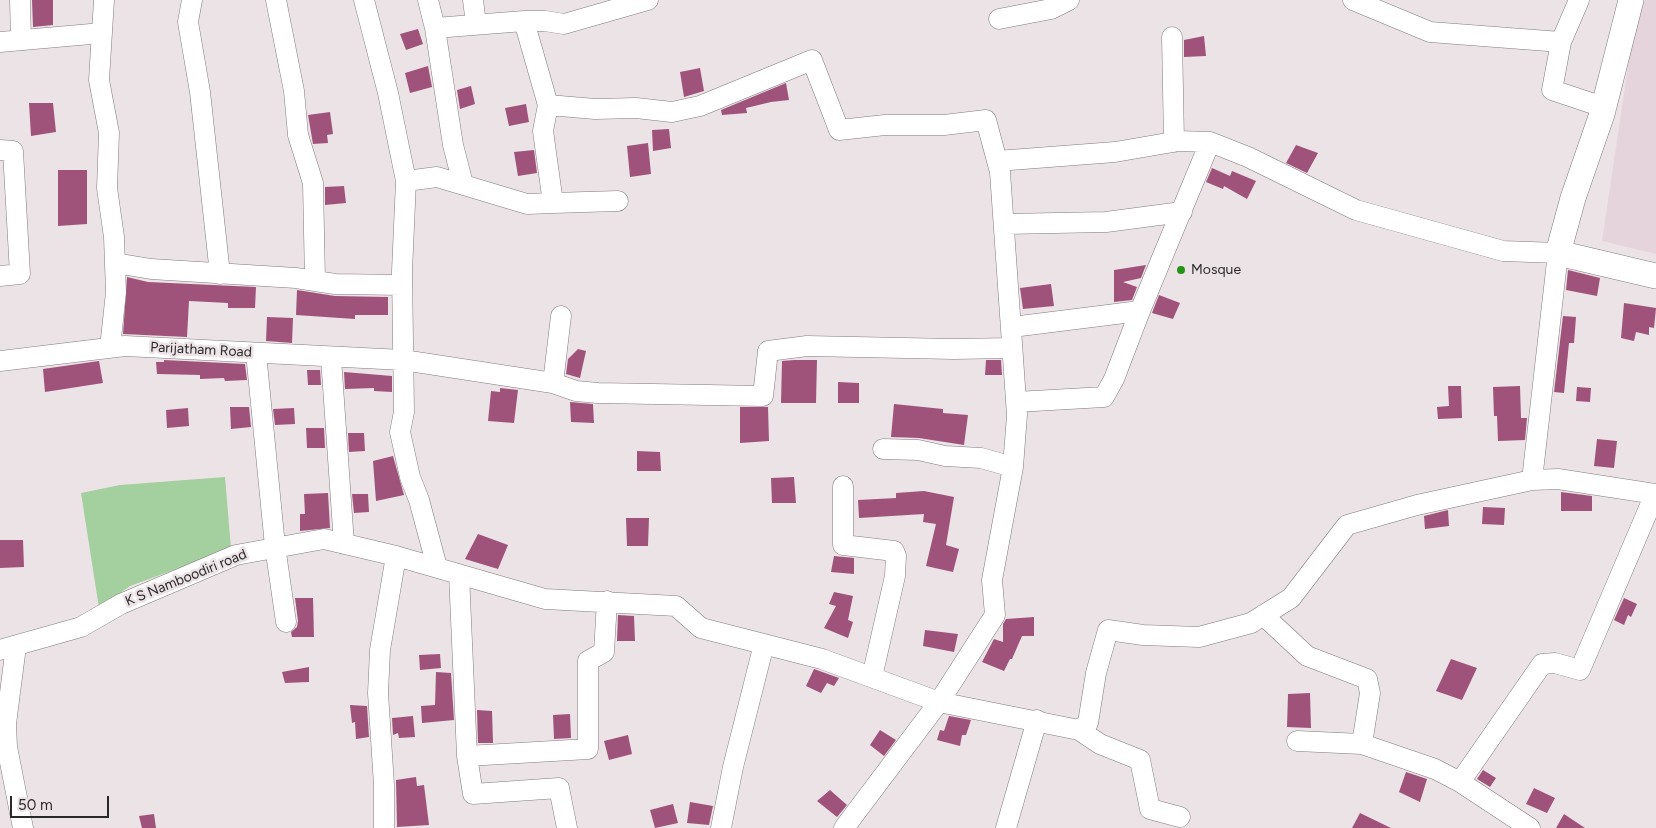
<!DOCTYPE html>
<style>
body{margin:0}
#map{position:relative;width:1656px;height:828px;overflow:hidden;background:#ece3e7;font-family:Figtree,sans-serif}
canvas{display:block}
.scale{position:absolute;left:10px;top:796px;width:99px;height:22px;box-sizing:border-box;border:2px solid #2b2829;border-top:0;padding-left:6px;font-size:15px;line-height:18px;white-space:nowrap;color:#2b2829;-webkit-text-stroke:4px #ece3e7;paint-order:stroke}
</style>
<div id="map">
<canvas width="1656" height="828"></canvas>
<div class="scale">50 m</div>
</div>
<script>
const ctx = document.querySelector('canvas').getContext('2d');
ctx.lineJoin = 'round';
function paint(path, color) {
  ctx.fillStyle = color;
  ctx.fill(path, 'evenodd');
}
function shape(rows) {
  const path = new Path2D();
  for (const r of rows) {
    path.moveTo(r[0], r[1]);
    for (let i = 2; i < r.length; i += 2) path.lineTo(r[i], r[i + 1]);
  }
  return path;
}
function trace(path, color, width, dash) {
  ctx.strokeStyle = color;
  ctx.lineWidth = width;
  ctx.lineCap = dash ? 'butt' : 'round';
  ctx.setLineDash(dash || []);
  ctx.stroke(path);
}
function label(font, color, halo, rows, align = 'center') {
  ctx.font = font + ' Figtree,sans-serif';
  ctx.lineWidth = 5;
  ctx.setLineDash([]);
  ctx.textBaseline = 'middle';
  ctx.strokeStyle = halo;
  ctx.fillStyle = color;
  for (const [text, x, y, turn = 0] of rows) {
    ctx.save();
    ctx.translate(x, y);
    ctx.rotate((+turn || 0) * Math.PI / 180);
    ctx.textAlign = isNaN(turn) ? turn : align;
    if (halo) ctx.strokeText(text, 0, 0);
    ctx.fillText(text, 0, 0);
    ctx.restore();
  }
}
paint(shape([
 [1638,0,1656,0,1656,254,1602,241]
]), '#e5d4dc');
paint(shape([
 [225,477,231,549,130,586,99,608,81,493,120,485]
]), '#a4cf9e');
paint(shape([
 [32,0,53,0,53,25,33,27],
 [418,29,423,44,406,50,400,34],
 [1204,36,1206,56,1184,57,1184,40],
 [428,66,432,87,410,93,405,73],
 [700,68,704,91,684,97,680,72],
 [786,83,789,100,771,102,746,108,747,113,722,115,721,110],
 [471,86,475,104,460,109,457,90],
 [29,103,53,103,56,132,31,136],
 [526,104,529,122,509,126,505,108],
 [330,112,333,134,327,135,328,143,313,144,308,115],
 [669,129,671,148,653,151,652,130],
 [648,143,651,174,630,177,627,146],
 [1296,145,1318,153,1307,173,1286,163],
 [534,150,537,173,518,176,514,152],
 [1212,168,1230,176,1232,171,1256,181,1247,199,1224,186,1223,189,1206,182],
 [58,170,87,170,87,224,58,226],
 [344,186,346,203,325,205,325,187],
 [1146,265,1141,278,1123,282,1137,287,1132,300,1114,302,1114,270],
 [1568,270,1600,278,1597,296,1566,290],
 [127,277,148,282,256,287,255,308,228,308,228,303,189,301,187,337,123,334],
 [1051,284,1054,306,1023,309,1020,288],
 [297,290,335,296,388,297,388,315,355,315,355,319,296,315],
 [1159,295,1180,303,1173,319,1152,313],
 [1624,303,1656,308,1654,328,1649,327,1649,335,1636,332,1634,341,1621,338],
 [1563,316,1576,317,1574,343,1569,343,1564,393,1554,392],
 [267,317,293,318,292,343,266,341],
 [578,349,586,351,580,378,566,374,568,359],
 [164,360,245,364,247,380,225,381,224,378,200,379,200,375,157,374,156,362,164,362],
 [794,360,817,360,816,403,781,403,782,361],
 [986,360,1001,360,1002,375,985,375],
 [99,361,103,383,45,392,43,369],
 [307,370,320,370,321,385,308,385],
 [344,372,392,376,392,392,374,391,374,388,345,389],
 [838,382,859,383,859,403,838,403],
 [1448,386,1461,386,1462,418,1438,419,1437,407,1449,406],
 [1520,386,1521,418,1527,418,1525,440,1498,441,1497,416,1494,416,1493,387],
 [1577,387,1591,388,1590,402,1576,401],
 [500,388,518,390,514,423,488,421,491,391,500,392],
 [570,402,593,404,594,423,571,422],
 [894,404,943,409,943,413,968,415,964,445,919,438,891,437],
 [230,407,249,407,251,427,231,429],
 [740,407,768,407,769,441,740,443],
 [188,408,189,426,167,428,166,410],
 [294,408,295,424,275,425,273,409],
 [306,428,324,428,325,448,307,448],
 [348,433,364,433,365,451,349,452],
 [1597,439,1617,441,1614,468,1594,466],
 [637,451,660,452,661,471,637,471],
 [393,456,404,495,376,501,373,461],
 [794,477,796,503,772,503,771,478],
 [924,491,954,497,946,545,959,549,953,572,926,566,936,524,923,522,924,514,859,518,858,500,896,498,896,493],
 [1561,492,1592,496,1592,511,1561,511],
 [328,493,330,528,300,531,300,514,305,514,304,494],
 [352,494,368,494,369,512,354,513],
 [1483,507,1505,508,1504,525,1482,524],
 [1448,510,1449,526,1425,529,1424,516],
 [626,518,649,518,648,546,627,546],
 [478,534,508,545,498,569,465,559],
 [0,540,23,540,24,567,0,568],
 [834,556,854,558,854,574,831,572],
 [834,592,853,596,848,620,853,622,848,638,824,628,836,606,829,604],
 [295,598,313,598,314,637,292,637,291,632,297,627,298,621],
 [1624,598,1637,604,1631,617,1628,615,1624,625,1614,620],
 [618,615,634,616,635,641,617,641],
 [1034,617,1034,636,1022,636,1012,659,1010,659,1004,671,982,662,994,639,1003,642,1003,624,1006,619],
 [925,630,958,634,954,652,923,646],
 [440,654,441,668,420,670,419,655],
 [1451,659,1477,668,1462,700,1436,691],
 [309,667,309,682,285,683,282,672],
 [814,669,839,678,834,686,827,683,821,693,806,686],
 [436,672,451,673,454,720,422,723,421,706,435,705],
 [1310,693,1311,728,1287,727,1288,694],
 [350,705,367,706,369,737,356,739,355,722,352,723],
 [477,710,492,711,493,743,478,743],
 [570,714,571,738,554,739,553,715],
 [413,716,415,737,399,738,398,733,393,735,392,718],
 [949,716,971,720,966,735,962,735,960,746,937,740,940,730,944,731],
 [880,730,896,740,884,756,870,745],
 [628,735,632,754,609,760,604,741],
 [1483,770,1496,778,1490,787,1477,779],
 [1406,772,1427,779,1420,802,1399,792],
 [416,777,417,786,424,785,429,825,397,827,396,780],
 [1534,788,1555,798,1547,813,1526,804],
 [830,790,847,805,837,817,817,801],
 [690,802,713,806,709,825,687,823],
 [673,804,678,823,655,828,650,810],
 [1360,813,1391,828,1352,828],
 [154,814,156,828,142,828,139,816],
 [1564,814,1585,828,1556,828]
]), '#9f537b');
const minor = shape([
 [20,0,21,39],
 [104,0,99,80,109,133,107,188,114,237,116,292,110,348],
 [192,0,188,22,200,92,220,274],
 [276,0,294,91,298,135,313,183,315,281],
 [364,0,388,93,406,181,402,271,404,412,400,432,410,477,419,500,437,567],
 [428,0,435,28,453,145,463,184],
 [473,0,476,24],
 [1353,0,1430,32,1561,42,1552,90,1603,107],
 [999,19,1051,9,1069,0],
 [524,21,545,21,564,24,648,0],
 [1172,37,1174,142],
 [0,42,102,33],
 [1561,42,1579,0],
 [548,105,595,109,636,108,672,112,700,106,812,60,839,130,885,125,944,125,986,120,1000,172,1017,415,1013,467,992,580,995,615,939,702,844,828],
 [0,150,13,151,20,274,0,276],
 [997,161,1115,152,1179,141,1210,142,1248,157,1356,210,1503,251,1558,253,1532,480],
 [406,181,437,177,527,204,553,203,543,131,548,105,524,21,435,28],
 [553,203,618,201],
 [1005,224,1106,222,1182,212],
 [115,263,151,269,296,278,335,284,402,285],
 [1012,327,1140,311],
 [256,353,275,546,286,622],
 [331,358,344,544],
 [0,361,125,346,403,360,553,383,576,391,598,393,763,396,768,351,807,346,954,349,1012,348],
 [553,383,561,316],
 [1016,402,1104,397,1114,379,1140,311,1210,142],
 [883,449,918,450,945,456,981,458,1013,467],
 [843,486,843,545,894,551,896,556,895,576,872,677],
 [459,574,467,756,473,794,559,788,567,828],
 [1263,615,1307,656,1367,679,1370,693,1362,744],
 [16,646,6,724,7,747,23,828],
 [0,650,81,627,121,604,236,555,324,539,396,556,545,599,676,606,701,628,822,659,939,702,1079,730,1088,723,1096,673,1108,630,1143,635,1199,637,1251,623,1291,598,1347,525,1417,505,1532,480,1558,479,1656,494],
 [1079,730,1100,744,1140,760,1150,809,1180,817],
 [1297,741,1362,744,1435,769,1460,782,1530,828],
 [467,756,588,749,588,661,604,652,607,601],
 [1460,782,1542,664,1555,663,1580,670,1655,494],
 [384,828,384,785,378,693,380,650,396,556],
 [721,828,733,767,764,644],
 [1006,828,1037,720]
]);
const major = shape([
 [1631,0,1602,114,1573,198,1558,253,1656,276]
]);
trace(minor, '#827a7d', 21);
trace(major, '#827a7d', 26);
trace(minor, '#fff', 20);
trace(major, '#fff', 25);
for (const [x, y, r, color] of [
 [1181,270,5,"#279218"]
]) {
  const dot = new Path2D();
  dot.arc(x, y, r, 0, 2 * Math.PI);
  ctx.fillStyle = color;
  ctx.fill(dot);
  trace(dot, '#ece3e7', 2);
}
label('14px', '#2b2829', '#ece3e7', [
 ["Mosque",1191,270]
], 'left');
label('14px', '#2b2829', '#ece3e7', [
 ["Parijatham Road",201,350,3],
 ["K S Namboodiri road",186,578,-22]
]);
</script>
